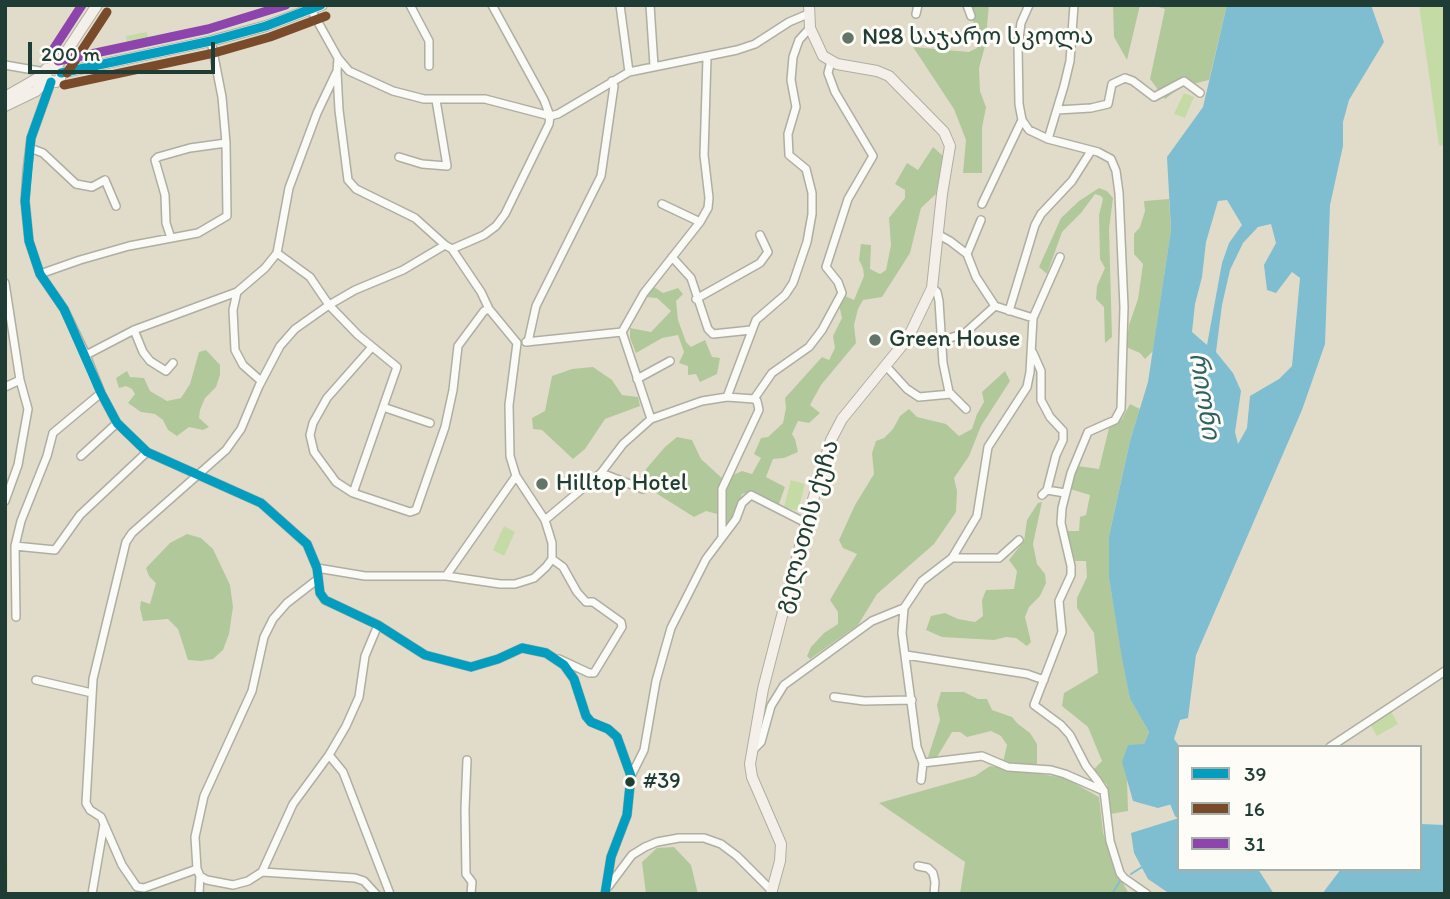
<!DOCTYPE html>
<meta charset="utf-8">
<style>
body{margin:0}
#map{position:relative;width:1450px;height:899px;overflow:hidden;background:#e1dcca;font-family:Itim,sans-serif}
canvas{display:block}
.frame{position:absolute;inset:0;border:7px solid #1f3d34;pointer-events:none}
.legend{position:absolute;left:1177px;top:745px;width:245px;height:126px;box-sizing:border-box;background:#fdfcf7;border:2px solid #a4b0a9;margin:0;padding:9px 12px;list-style:none;font-size:21px;color:#1f3d34}
.legend li{display:flex;align-items:center;gap:14px;height:35px}
.legend b{width:35px;border:2px solid #a4b0a9}
.scale{position:absolute;left:28px;top:42px;width:187px;height:32px;box-sizing:border-box;border:4px solid #1f3d34;border-top:0;padding-left:9px;font-size:21px;line-height:24px;white-space:nowrap;color:#1f3d34;-webkit-text-stroke:5px #fdfcf7;paint-order:stroke}
</style>
<div id="map">
<canvas width="1450" height="899"></canvas>
<div class="frame"></div>
<ul class="legend">
<li><b style="height:9px;background:#039ebf"></b>39</li>
<li><b style="height:9px;background:#7a4b2a"></b>16</li>
<li><b style="height:9px;background:#8e44ad"></b>31</li>
</ul>
<div class="scale">200 m</div>
</div>
<script>
const ctx = document.querySelector('canvas').getContext('2d');
ctx.lineJoin = 'round';
function paint(path, color) {
  ctx.fillStyle = color;
  ctx.fill(path, 'evenodd');
}
function shape(rows) {
  const path = new Path2D();
  for (const r of rows) {
    path.moveTo(r[0], r[1]);
    for (let i = 2; i < r.length; i += 2) path.lineTo(r[i], r[i + 1]);
  }
  return path;
}
function trace(path, color, width, dash) {
  ctx.strokeStyle = color;
  ctx.lineWidth = width;
  ctx.lineCap = dash ? 'butt' : 'round';
  ctx.setLineDash(dash || []);
  ctx.stroke(path);
}
function label(font, color, halo, rows, align = 'center') {
  ctx.font = font + ' Itim,"Noto Sans Georgian",sans-serif';
  ctx.lineWidth = 6;
  ctx.setLineDash([]);
  ctx.textBaseline = 'middle';
  ctx.strokeStyle = halo;
  ctx.fillStyle = color;
  for (const [text, x, y, turn = 0] of rows) {
    ctx.save();
    ctx.translate(x, y);
    ctx.rotate((+turn || 0) * Math.PI / 180);
    ctx.textAlign = isNaN(turn) ? turn : align;
    if (halo) ctx.strokeText(text, 0, 0);
    ctx.fillText(text, 0, 0);
    ctx.restore();
  }
}
paint(shape([
 [1419,5,1445,5,1445,146,1439,145],
 [147,32,149,44,128,48,126,36],
 [1184,93,1194,97,1185,118,1174,114],
 [791,480,805,484,798,511,784,507],
 [504,526,515,532,504,556,493,550],
 [5,627,6,783,8,894,5,894],
 [1391,711,1398,724,1377,736,1370,724]
]), '#c5dba5');
paint(shape([
 [971,5,989,5,985,46,979,68,980,91,986,107,982,128,982,173,963,173,966,140,954,109,913,47,969,52,977,48],
 [1113,5,1140,5,1127,60,1114,37],
 [1152,5,1227,5,1209,80,1181,87,1165,99,1150,79,1165,9],
 [933,147,943,156,936,194,921,208,910,253,882,297,863,300,858,309,854,325,856,343,821,385,810,405,820,413,809,423,798,421,792,434,795,439,798,452,784,458,773,459,766,477,785,487,779,504,753,491,742,494,737,509,727,525,724,524,723,496,731,476,742,471,752,474,761,458,754,454,761,438,768,437,783,423,786,408,785,398,822,357,829,360,835,348,833,336,842,318,839,305,843,295,854,300,864,276,863,268,859,260,861,244,871,245,870,269,880,274,886,270,891,245,889,218,905,198,905,190,895,184,907,163,918,170],
 [1099,188,1107,191,1113,198,1109,229,1112,337,1105,343,1104,307,1096,299,1097,286,1105,268,1100,259,1099,215,1103,199,1101,196,1095,194,1081,213,1062,232,1047,274,1039,267,1061,218,1079,201],
 [1169,199,1171,230,1153,351,1145,359,1140,353,1126,347,1129,325,1138,299,1143,264,1134,254,1134,234,1140,227,1145,211,1144,201],
 [654,287,663,293,678,288,683,294,676,301,678,320,686,342,691,347,705,340,712,357,720,358,717,374,700,382,696,374,688,375,688,366,679,363,684,352,678,335,662,338,636,353,630,338,630,328,651,332,671,311,657,298,646,297],
 [206,350,220,365,220,375,216,387,205,398,200,410,199,418,209,427,203,430,189,427,177,436,168,430,163,420,155,414,141,412,128,403,135,394,132,389,126,386,119,388,116,378,127,371,130,377,144,378,150,391,167,401,181,398,190,384,199,352],
 [593,367,612,380,622,395,638,397,640,406,605,419,585,449,573,459,542,430,533,429,532,418,545,411,552,376,572,369],
 [1005,371,1010,381,981,426,969,456,954,478,957,491,956,512,934,544,877,594,858,625,810,659,807,656,811,647,824,633,838,624,838,612,830,600,857,554,843,548,839,540,855,505,874,474,872,453,876,441,884,438,893,429,900,416,909,409,917,417,946,424,959,436,972,429,977,414,984,402,982,392],
 [1130,404,1140,409,1130,441,1109,536,1109,578,1130,699,1149,732,1144,744,1123,762,1127,779,1128,811,1110,814,1107,785,1093,770,1102,761,1088,727,1062,706,1064,693,1098,673,1094,633,1077,608,1077,598,1087,577,1086,561,1075,561,1067,531,1079,531,1080,517,1086,515,1090,495,1070,489,1078,466,1099,469,1109,428,1122,419],
 [677,437,692,440,701,459,723,479,718,488,717,514,706,511,694,517,659,495,645,484,646,469,665,447],
 [1042,502,1033,544,1037,564,1045,574,1046,583,1040,596,1029,607,1025,617,1031,642,1027,646,1016,638,1006,637,994,640,942,637,926,630,931,616,945,613,958,619,975,622,983,616,982,600,986,590,1014,589,1017,571,1009,560,1024,541,1027,520,1038,503],
 [187,534,201,538,213,549,230,585,233,607,229,634,223,650,213,659,201,661,188,660,178,629,168,619,143,621,140,608,141,601,150,604,156,583,149,576,146,568,170,543],
 [941,692,964,692,978,699,987,699,992,710,1012,717,1018,724,1030,733,1037,744,1037,765,1003,762,1007,745,1001,736,991,731,967,737,960,732,952,732,937,757,928,757,940,720,937,705],
 [990,766,1065,778,1099,797,1103,832,1112,863,1129,894,960,894,965,862,879,803,975,776],
 [674,847,691,865,698,894,646,894,642,862,657,848]
]), '#b1c99a');
paint(shape([
 [1227,5,1371,5,1384,42,1349,100,1343,122,1343,146,1330,205,1325,344,1302,410,1196,655,1188,718,1180,720,1174,739,1180,747,1179,802,1158,808,1133,801,1122,762,1128,745,1144,744,1149,732,1130,699,1122,658,1109,578,1109,536,1130,441,1148,382,1171,230,1167,157,1203,107],
 [1227,200,1242,225,1229,243,1222,263,1207,345,1192,332,1195,304,1202,277,1206,242,1218,201],
 [1271,224,1276,243,1264,265,1267,290,1276,293,1292,272,1300,278,1292,366,1279,379,1250,396,1247,428,1238,444,1235,432,1241,391,1233,373,1216,352,1222,305,1230,270,1243,243,1258,227],
 [1179,818,1179,869,1258,869,1274,894,1170,894,1148,879,1134,853,1131,833],
 [1420,824,1445,825,1445,894,1322,894,1341,869,1420,869]
]), '#7fbed0');
trace(shape([
 [1131,874,1142,867],
 [1112,894,1120,881]
]), '#7fbed0', 2);
trace(shape([
 [1170,790,1179,813]
]), '#7fbed0', 10);
const minor = shape([
 [410,5,429,41,429,66],
 [620,5,629,72],
 [650,5,654,66],
 [967,5,971,16],
 [1029,5,1021,23,1018,46,1019,104,1022,120,1029,130,1048,139,1098,152,1111,159,1116,171,1119,193,1124,307,1121,409,1115,420,1088,432,1071,473,1062,508,1061,523,1071,566,1071,575,1059,601,1062,632,1034,705,1061,725,1070,735,1086,766,1097,780,1104,791,1110,841,1120,873,1124,878,1147,894],
 [309,6,338,58,337,72,339,110,348,180,356,189,415,218,445,245,452,249,481,292,489,309,517,343,509,405,510,456,516,476,545,520,552,543,552,559,546,567,534,578,515,584,500,584,446,576,365,576,317,568],
 [916,14,918,5],
 [338,58,349,71,393,91,424,99,485,99,550,116],
 [5,65,45,72],
 [51,82,31,138,27,171,25,201,29,241,40,274,64,309,86,355,101,393,117,423,147,452,261,503,307,544,317,568,320,593,325,600,378,625,425,655,471,667,498,659,522,648,546,653,564,665,574,679,586,716,591,722,608,729,617,737,631,776,627,815,611,857,605,894],
 [1057,110,1091,108,1108,104,1112,84,1125,78,1133,81,1154,97,1184,81,1200,93],
 [550,116,558,114,629,72,737,50,755,44,789,22,808,14],
 [1048,139,1064,86,1070,61,1074,5],
 [30,148,43,153,76,184,92,187,105,180,116,206],
 [399,157,422,164,447,166,436,100],
 [662,204,700,222],
 [982,204,1022,120],
 [939,235,950,241,967,254,976,277,995,306,1033,318],
 [171,238,166,223,165,195,155,160,158,157,190,148,226,143],
 [452,249,484,235,496,226,505,214,549,124,550,116,544,100,492,5],
 [277,253,310,277,329,305,358,335,397,367,353,493],
 [967,254,981,220],
 [672,257,691,278,708,329,713,334,751,330],
 [40,274,80,260,129,246,198,233,227,216,226,143,222,97,211,41],
 [5,283,20,380,28,409,18,465,5,501],
 [932,288,937,292,939,301,943,363,949,392,966,409],
 [237,292,233,310,235,350,243,365,261,381],
 [696,299,760,263,768,252,760,235],
 [1009,311,1035,225,1041,214,1072,181,1091,151],
 [134,330,143,352,150,361,166,371,173,363],
 [941,341,965,333,995,306],
 [526,342,622,332],
 [528,342,536,306,601,176,614,86,612,81],
 [372,347,327,398,313,423,310,435,314,452,336,482,353,493,410,512,416,510,445,427,453,390,458,346,484,311,489,309],
 [1033,353,1041,371,1041,400,1050,417,1063,431,1063,440,1056,455,1047,490],
 [86,355,134,330,237,292,265,268,277,253,289,188,317,113,336,73],
 [886,366,907,389,919,397,951,394],
 [637,379,670,361],
 [5,387,20,380],
 [727,397,756,320,785,295,793,283,807,242,812,214,812,193,806,169,789,155,788,134,796,107,791,80,793,57,799,40,810,28],
 [754,399,772,373,809,347,822,330,842,293,838,282,826,267,848,199,873,156,835,92,828,73,831,61],
 [383,407,430,423],
 [651,419,622,332,644,293,700,222,708,208,709,198,704,155,707,58],
 [81,456,117,423],
 [601,473,643,489],
 [1042,495,1047,490,1065,493],
 [545,520,601,473,623,444,651,419,702,401,727,397,754,399,757,401,759,410,722,489,722,535],
 [15,546,55,550,80,515,147,452],
 [952,558,999,558,1019,540],
 [552,559,563,567,577,592,586,602,593,602,621,622,622,627,594,673,589,673,559,659],
 [446,576,516,476],
 [318,579,287,603,273,619,264,637,252,691,204,796,195,837,197,869,200,876,207,880,233,885,248,881,262,872,355,878,364,881,376,894],
 [16,617,15,546,21,521,47,456,53,433,101,393],
 [906,655,1027,674,1044,680],
 [36,680,92,693],
 [834,697,864,701,912,700],
 [1330,747,1445,671],
 [753,750,761,742,771,706,784,685,872,621,904,608],
 [329,755,343,772,390,894],
 [467,760,465,809,466,874,472,882,471,894],
 [923,763,982,756,1008,767,1051,770,1065,774,1104,791],
 [631,776,644,750,656,681,671,628,706,559,736,519,742,503,751,495,806,523],
 [921,780,923,763,917,747,902,633,904,608,922,581,952,558,977,516,988,447,1027,387,1030,372,1033,318,1060,257],
 [918,866,928,868,933,873,935,882,934,894],
 [197,869,144,888,137,887,122,865,101,817,90,810,86,803,93,679,126,542,132,533,226,450,241,429,259,386,280,346,295,329,329,305,355,290,403,270,445,245],
 [262,872,293,804,329,755,346,726,359,697,365,656,378,625],
 [608,887,632,855,645,847,657,842,679,838,704,838,721,844,737,856,771,890],
 [92,894,104,824],
 [199,894,200,876]
]);
const secondary = shape([
 [57,66,97,5],
 [57,66,51,66,46,69,47,80,56,82,60,79,61,73],
 [61,73,211,41,266,26,322,5],
 [5,97,45,74],
 [5,106,36,91,47,80],
 [771,894,780,861,781,844,752,777,750,764,763,689,806,523,831,440,842,419,908,338,932,288,942,194,950,146,944,132,889,76,877,71,837,64,823,56,810,28,809,5]
]);
trace(minor, '#aeaea2', 10);
trace(secondary, '#aeaea2', 12);
trace(minor, '#fafaf7', 7);
trace(secondary, '#f4f0e9', 10);
trace(shape([
 [61,73,211,41,266,26,321,5],
 [51,82,31,138,25,201,29,241,40,274,64,309,101,393,117,423,147,452,261,503,307,544,317,568,320,593,325,600,378,625,425,655,471,667,498,659,522,648,546,653,564,665,574,679,586,716,591,722,608,729,617,737,631,776,627,815,611,857,605,894]
]), '#039ebf', 9);
trace(shape([
 [67,73,107,12],
 [64,85,214,53,270,37,326,16]
]), '#7a4b2a', 9);
trace(shape([
 [47,59,82,5],
 [58,61,208,29,286,5]
]), '#8e44ad', 9);
for (const [x, y, r, color] of [
 [848,38,7,"#637568"],
 [875,340,7,"#637568"],
 [542,484,7,"#637568"],
 [630,782,6,"#1f3d34"]
]) {
  const dot = new Path2D();
  dot.arc(x, y, r, 0, 2 * Math.PI);
  ctx.fillStyle = color;
  ctx.fill(dot);
  trace(dot, '#fdfcf7', 2.5);
}
label('22px', '#1f3d34', '#fdfcf7', [
 ["#39",643,782]
], 'left');
label('24px', '#1f3d34', '#fdfcf7', [
 ["№8 საჯარო სკოლა",862,38],
 ["Green House",889,340],
 ["Hilltop Hotel",556,484]
], 'left');
label('24px', '#1f3d34', '#fdfcf7', [
 ["გელათის ქუჩა",808,527,-74]
]);
label('italic 26px', '#2f6064', '#fdfcf7', [
 ["რიონი",1203,396,81]
]);
</script>
